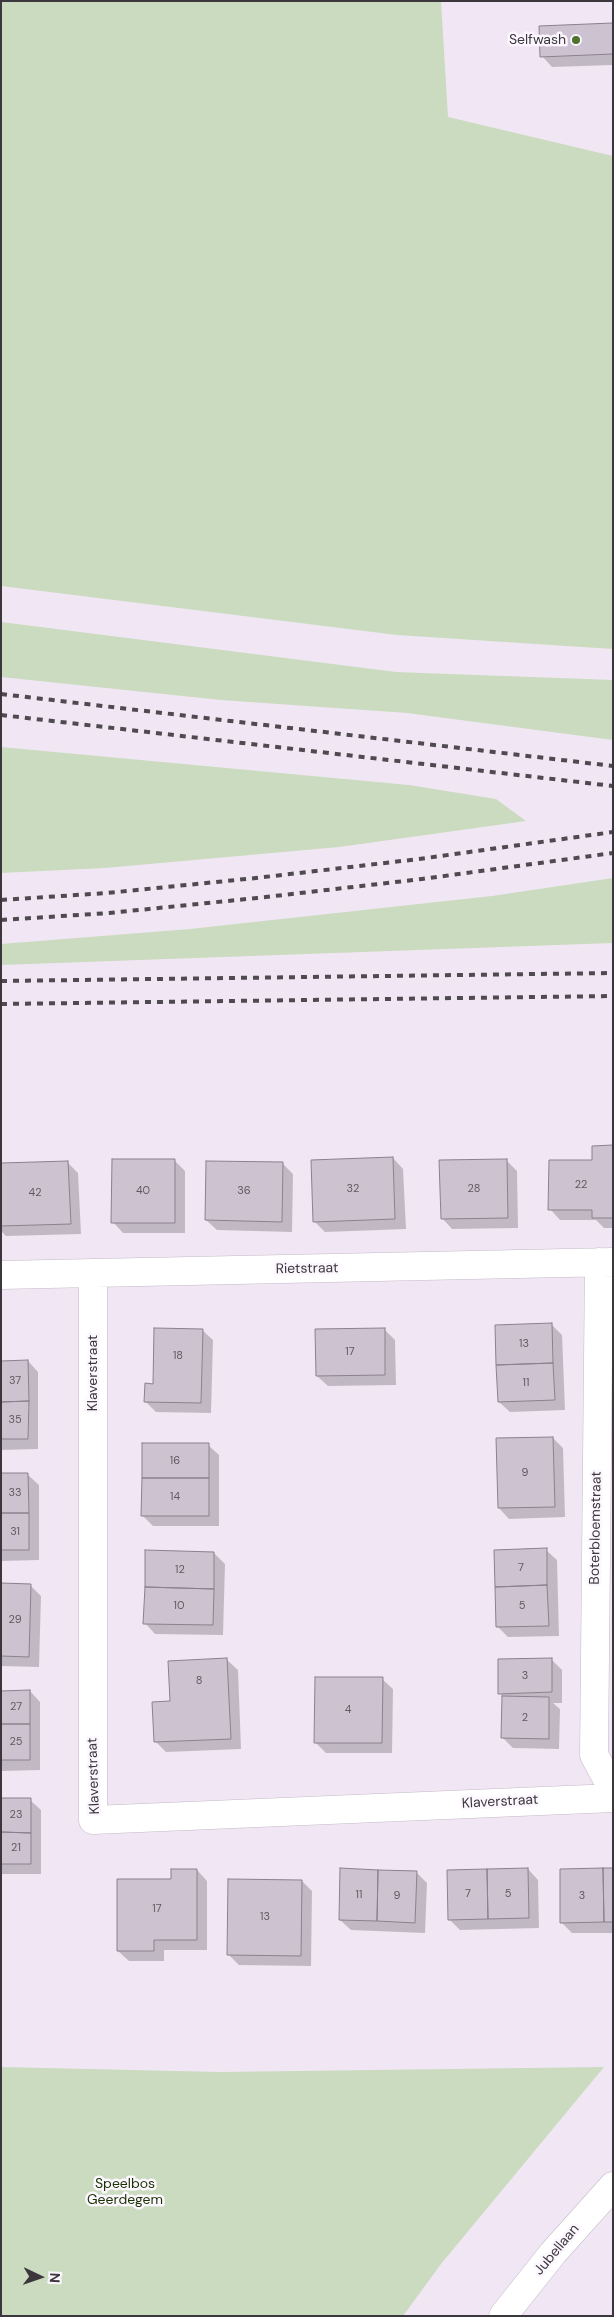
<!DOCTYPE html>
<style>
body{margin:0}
#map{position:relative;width:614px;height:2317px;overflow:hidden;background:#f1e7f4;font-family:"DM Sans",sans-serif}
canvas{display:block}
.frame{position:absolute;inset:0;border:2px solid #3b373c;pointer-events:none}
.north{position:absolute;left:15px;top:2252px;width:50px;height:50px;-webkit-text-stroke:4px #fcf6fe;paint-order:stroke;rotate:93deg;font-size:14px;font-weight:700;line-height:20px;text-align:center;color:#3b373c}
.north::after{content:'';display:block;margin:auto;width:18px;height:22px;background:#3b373c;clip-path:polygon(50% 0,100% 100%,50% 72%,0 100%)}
</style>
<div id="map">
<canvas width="614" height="2317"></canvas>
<div class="frame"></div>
<div class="north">N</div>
</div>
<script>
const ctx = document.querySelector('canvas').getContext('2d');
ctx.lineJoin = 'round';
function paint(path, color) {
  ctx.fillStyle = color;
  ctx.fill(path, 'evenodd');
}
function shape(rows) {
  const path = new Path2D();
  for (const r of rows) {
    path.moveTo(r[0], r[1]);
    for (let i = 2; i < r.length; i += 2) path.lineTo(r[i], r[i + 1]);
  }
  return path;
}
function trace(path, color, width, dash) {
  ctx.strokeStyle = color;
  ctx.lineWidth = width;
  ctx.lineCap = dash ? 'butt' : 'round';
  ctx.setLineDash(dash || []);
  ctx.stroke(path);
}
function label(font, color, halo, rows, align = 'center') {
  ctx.font = font + ' "DM Sans",sans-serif';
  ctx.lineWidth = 5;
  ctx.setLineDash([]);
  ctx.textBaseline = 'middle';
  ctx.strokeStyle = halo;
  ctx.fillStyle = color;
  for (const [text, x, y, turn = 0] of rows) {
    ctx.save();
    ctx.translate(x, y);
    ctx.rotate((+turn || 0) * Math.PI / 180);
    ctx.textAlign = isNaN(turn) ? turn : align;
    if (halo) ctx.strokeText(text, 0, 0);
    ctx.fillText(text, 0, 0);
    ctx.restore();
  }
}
paint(shape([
 [1,1,441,1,448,117,613,156,613,649,397,635,1,586],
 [1,622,396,672,613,680,613,740,407,713,221,700,1,677],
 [1,747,409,785,496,799,526,821,339,847,105,868,1,873],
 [613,878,613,943,1,965,1,944,190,929,492,896],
 [1,2067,220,2072,604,2067,441,2264,403,2316,1,2316]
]), '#cadbbf');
paint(shape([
 [613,24,613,65,552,67,542,56],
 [613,1147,613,1228,604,1228,596,1220,560,1220,550,1209,593,1161],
 [393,1158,403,1169,406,1229,325,1232,314,1221],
 [174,1160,185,1171,185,1233,123,1233,113,1222],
 [506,1160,517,1171,518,1228,452,1229,442,1218],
 [68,1163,78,1173,81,1234,6,1236,1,1231,1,1165],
 [282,1163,293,1174,292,1232,217,1230,206,1220],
 [551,1324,562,1335,565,1410,510,1412,499,1402],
 [384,1329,395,1340,396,1385,328,1386,317,1376],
 [202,1330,213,1340,211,1413,156,1412,146,1402,154,1385],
 [28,1361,38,1372,38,1449,1,1450,1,1362],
 [553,1438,563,1448,565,1517,509,1519,499,1508],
 [208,1445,219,1455,219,1526,153,1526,142,1515],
 [1,1475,28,1475,39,1485,39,1560,1,1561],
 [546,1550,557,1560,559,1636,508,1637,498,1627],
 [214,1553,225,1564,223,1635,155,1634,145,1623],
 [1,1585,30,1585,41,1596,39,1667,1,1666],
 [551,1659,562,1670,562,1703,553,1703,560,1709,559,1749,513,1748,502,1737,503,1697,500,1693],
 [227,1660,238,1670,241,1749,166,1752,155,1741,171,1702],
 [382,1679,393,1689,392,1753,326,1753,315,1742],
 [30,1691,40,1702,40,1770,1,1771,1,1692],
 [1,1799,30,1800,41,1810,41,1874,1,1874],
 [528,1869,538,1880,539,1928,460,1930,449,1919],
 [613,1869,613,1933,572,1933,562,1923],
 [197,1870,207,1881,207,1950,164,1950,164,1961,129,1961,118,1951,172,1880],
 [416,1872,427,1883,425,1933,351,1930,340,1920],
 [302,1881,312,1891,311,1966,239,1965,229,1955]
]), '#0003');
const building = shape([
 [613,23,613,54,540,57,539,26,613,23],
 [613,1145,613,1218,592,1218,592,1210,548,1210,549,1160,592,1160,592,1146,613,1145],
 [393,1157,395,1219,313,1222,311,1160,393,1157],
 [112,1159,175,1159,175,1223,111,1223,112,1159],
 [507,1159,508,1218,441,1219,439,1160,507,1159],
 [68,1161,71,1224,1,1226,1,1163,68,1161],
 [206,1161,283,1162,282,1222,205,1220,206,1161],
 [552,1323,553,1363,496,1365,495,1325,552,1323],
 [154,1328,203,1329,201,1403,144,1402,145,1383,153,1384,154,1328],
 [385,1328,385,1375,316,1376,315,1329,385,1328],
 [28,1360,29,1401,1,1402,1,1361,28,1360],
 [553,1363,555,1400,498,1402,496,1365,553,1363],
 [29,1401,28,1439,1,1439,1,1402,29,1401],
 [553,1437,555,1507,498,1508,496,1438,553,1437],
 [142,1443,209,1443,209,1478,142,1478,142,1443],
 [1,1473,28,1473,29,1513,1,1513,1,1473],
 [142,1478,209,1478,209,1516,141,1516,142,1478],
 [1,1513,29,1513,29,1550,1,1550,1,1513],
 [547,1548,547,1585,495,1587,494,1550,547,1548],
 [145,1550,214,1552,214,1589,145,1587,145,1550],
 [1,1583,31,1584,29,1657,1,1656,1,1583],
 [547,1585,549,1626,496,1627,495,1587,547,1585],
 [145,1587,214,1589,213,1625,143,1624,145,1587],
 [227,1658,231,1739,154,1742,152,1702,170,1701,168,1661,227,1658],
 [552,1658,552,1692,498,1694,498,1659,552,1658],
 [315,1677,383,1677,382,1743,314,1743,315,1677],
 [30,1690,30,1724,1,1724,1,1691,30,1690],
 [502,1696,549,1697,549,1739,501,1738,502,1696],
 [1,1724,30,1724,30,1760,1,1760,1,1724],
 [1,1798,31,1798,31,1833,1,1832,1,1798],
 [1,1832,31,1833,31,1864,1,1864,1,1832],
 [340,1868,378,1870,377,1921,339,1920,340,1868],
 [528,1868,529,1918,488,1919,487,1869,528,1868],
 [603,1868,613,1868,613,1922,604,1922,603,1868],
 [603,1868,604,1922,560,1923,560,1869,603,1868],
 [171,1869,197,1869,197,1940,154,1940,154,1951,117,1951,117,1879,171,1879,171,1869],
 [487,1869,488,1919,448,1920,447,1870,487,1869],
 [378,1870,417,1871,415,1923,377,1921,378,1870],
 [228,1879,302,1880,301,1956,227,1955,228,1879]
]);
paint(building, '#cdc2d0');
trace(building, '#8b818e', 1);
const street = shape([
 [599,1262,594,1755,613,1790],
 [1,1275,613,1262],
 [93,1275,93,1820,613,1798]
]);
const secondary = shape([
 [503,2316,553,2253,613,2186]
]);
trace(street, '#c3b9c7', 29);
trace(secondary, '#c3b9c7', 29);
trace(street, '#fff', 28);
trace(secondary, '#fff', 28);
trace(shape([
 [1,694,613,766],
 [1,715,613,786],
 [1,900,107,893,256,878,419,859,613,832],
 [1,920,109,913,257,898,422,879,613,853],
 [1,981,613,973],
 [1,1004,613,996]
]), '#4f4a50', 4, [6, 6]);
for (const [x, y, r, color] of [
 [576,40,5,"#4c712b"]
]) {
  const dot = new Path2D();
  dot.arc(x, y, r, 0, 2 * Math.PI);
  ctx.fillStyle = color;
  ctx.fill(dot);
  trace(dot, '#fcf6fe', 2);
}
label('11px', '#605a61', null, [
 ["22",581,1185],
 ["32",353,1189],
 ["28",474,1189],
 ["40",143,1191],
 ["36",244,1191],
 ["42",35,1193],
 ["13",524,1344],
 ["17",350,1352],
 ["18",178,1356],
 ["37",15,1381],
 ["11",526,1383],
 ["35",15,1420],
 ["16",175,1461],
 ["9",525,1473],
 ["33",15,1493],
 ["14",175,1497],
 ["31",15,1532],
 ["7",521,1568],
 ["12",180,1570],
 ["10",179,1606],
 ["5",522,1606],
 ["29",15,1620],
 ["3",525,1676],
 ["8",199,1681],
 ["27",16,1707],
 ["4",348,1710],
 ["2",525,1718],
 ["25",16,1742],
 ["23",16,1815],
 ["21",16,1848],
 ["7",468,1894],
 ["5",508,1894],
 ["11",359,1895],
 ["9",397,1896],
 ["3",582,1896],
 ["17",157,1909],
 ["13",265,1917]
]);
label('14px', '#3b373c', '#fcf6fe', [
 ["Selfwash",566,40]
], 'right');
label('14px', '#3b373c', '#fcf6fe', [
 ["Rietstraat",307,1269,-1],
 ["Klaverstraat",93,1373,-90],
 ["Boterbloemstraat",596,1528,-89],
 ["Klaverstraat",94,1776,-92],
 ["Klaverstraat",500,1802,-3],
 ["Jubellaan",557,2250,-50]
]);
label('14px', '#193200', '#fcf6fe', [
 ["Speelbos",125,2184],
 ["Geerdegem",125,2200]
]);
</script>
